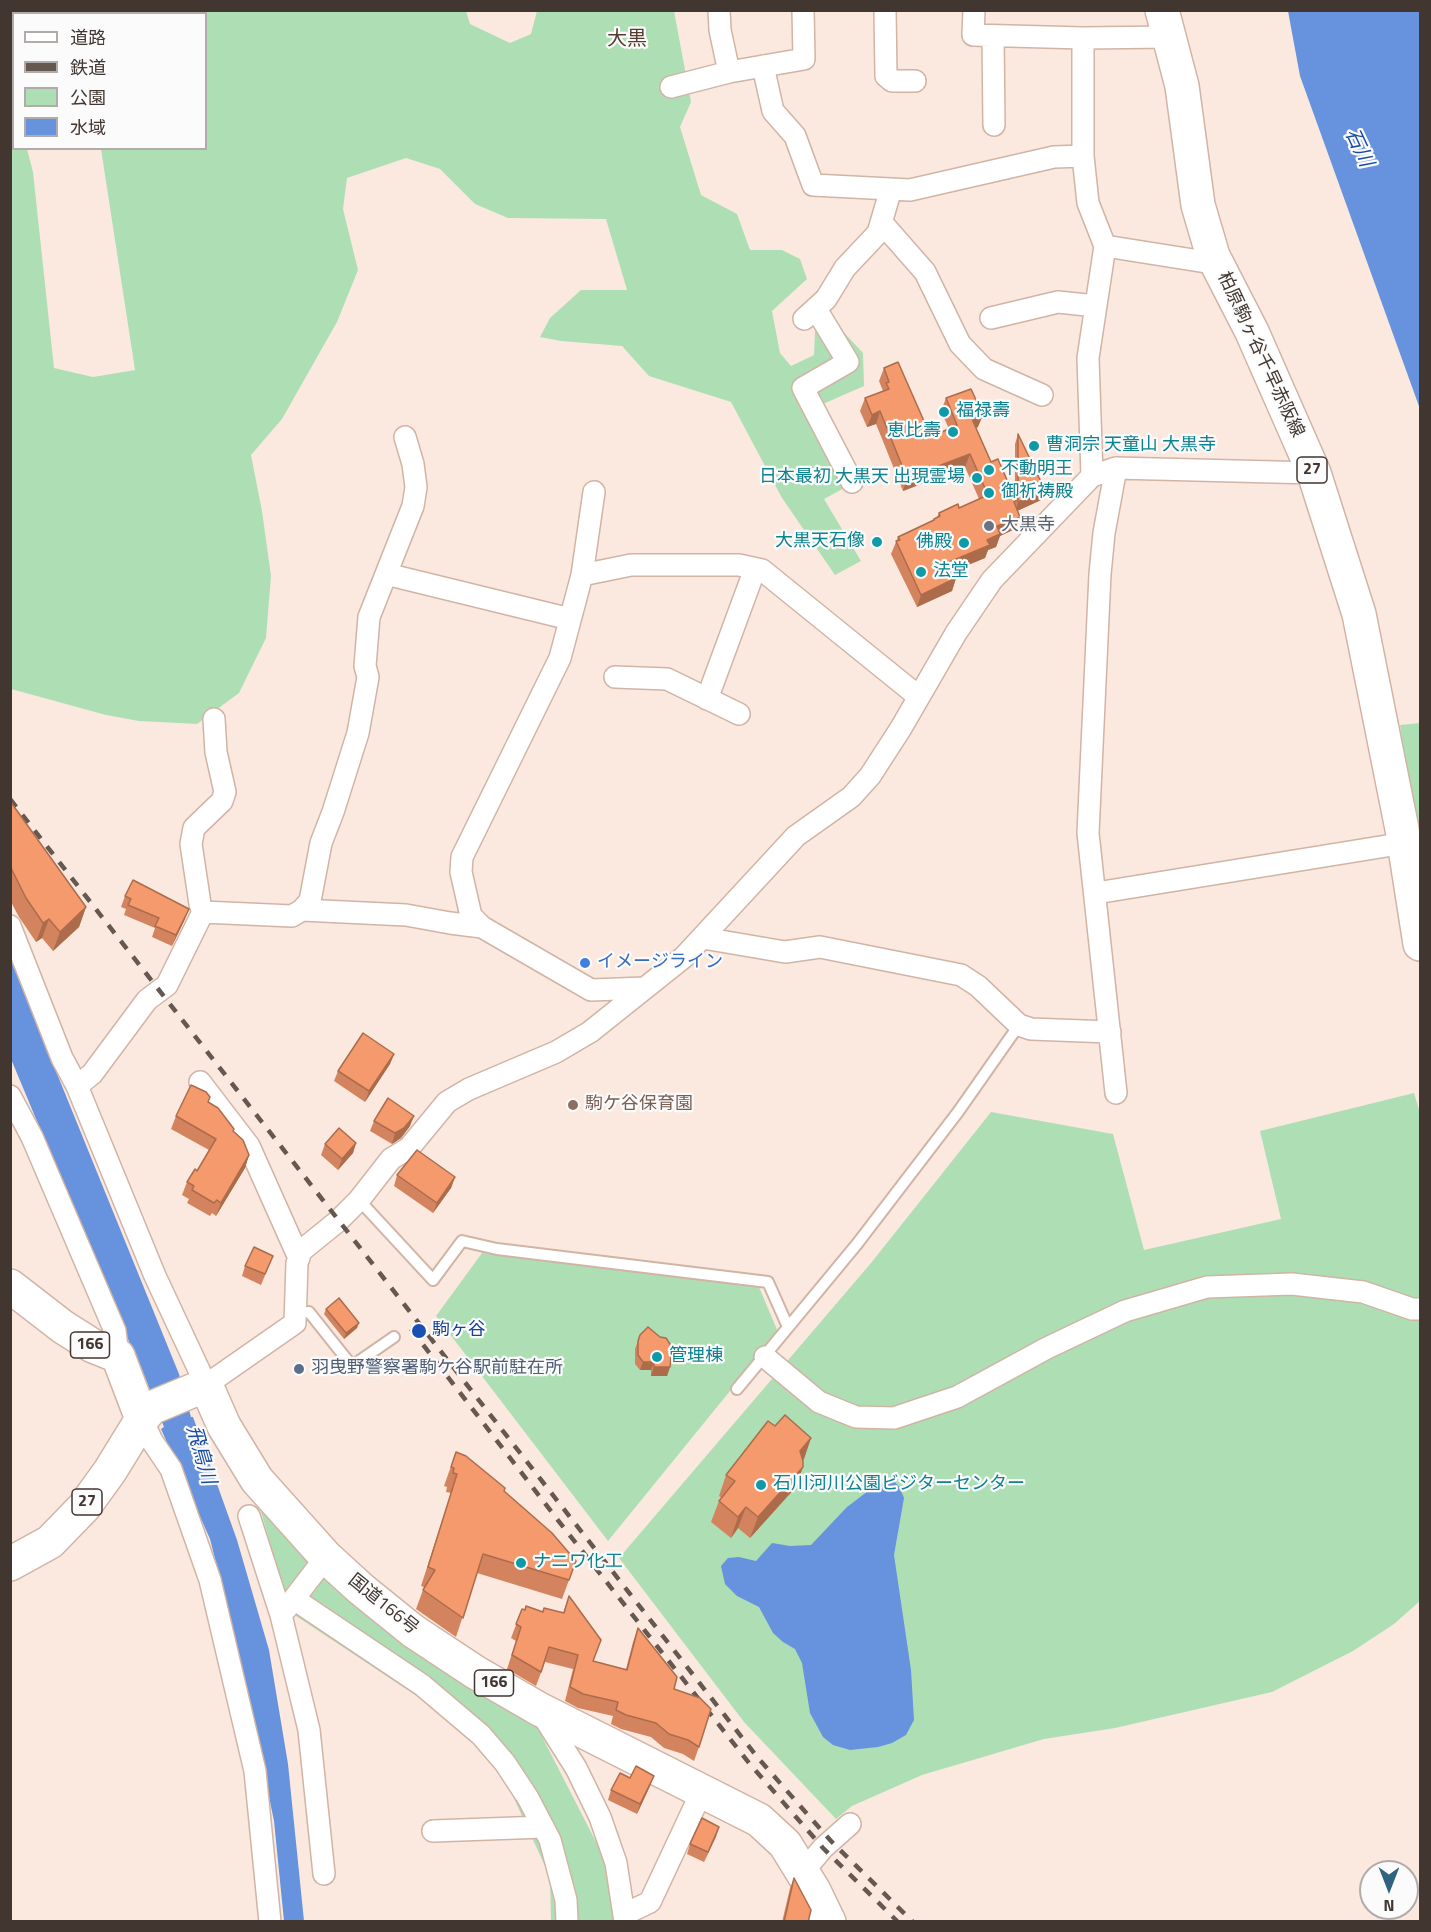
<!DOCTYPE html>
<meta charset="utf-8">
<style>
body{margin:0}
#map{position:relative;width:1431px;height:1932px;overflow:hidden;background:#fbe9e0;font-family:"Titillium Web","Noto Sans JP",sans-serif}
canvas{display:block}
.frame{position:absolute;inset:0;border:12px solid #423630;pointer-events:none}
.legend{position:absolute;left:12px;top:12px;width:195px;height:138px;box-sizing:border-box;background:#fbfbfb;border:2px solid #b1acaa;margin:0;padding:8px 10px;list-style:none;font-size:18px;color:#423630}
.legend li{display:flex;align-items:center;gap:12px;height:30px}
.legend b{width:30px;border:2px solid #b1acaa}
.north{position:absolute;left:1359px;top:1860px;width:60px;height:60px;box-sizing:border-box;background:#fbfbfb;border:2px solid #b1acaa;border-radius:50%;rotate:180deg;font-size:16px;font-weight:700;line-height:24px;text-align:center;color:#423630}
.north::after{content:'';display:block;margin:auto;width:21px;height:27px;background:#2f6480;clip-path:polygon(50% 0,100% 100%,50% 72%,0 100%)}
</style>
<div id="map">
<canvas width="1431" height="1932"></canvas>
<div class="frame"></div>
<ul class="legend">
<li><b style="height:8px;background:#fff"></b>道路</li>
<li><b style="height:8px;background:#655851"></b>鉄道</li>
<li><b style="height:16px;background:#aedfb4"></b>公園</li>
<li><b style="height:16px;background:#6692de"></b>水域</li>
</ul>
<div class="north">N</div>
</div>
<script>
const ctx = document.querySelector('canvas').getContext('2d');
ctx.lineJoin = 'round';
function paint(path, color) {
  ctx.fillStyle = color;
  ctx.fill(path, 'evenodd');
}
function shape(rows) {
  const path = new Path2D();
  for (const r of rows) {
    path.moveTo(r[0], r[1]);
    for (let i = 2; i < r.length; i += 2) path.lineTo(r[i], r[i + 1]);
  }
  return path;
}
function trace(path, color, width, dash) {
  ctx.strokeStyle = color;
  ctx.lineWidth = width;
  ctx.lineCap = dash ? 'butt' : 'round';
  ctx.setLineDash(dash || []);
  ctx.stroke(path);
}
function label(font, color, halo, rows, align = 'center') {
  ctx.font = font + ' "Titillium Web","Noto Sans JP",sans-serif';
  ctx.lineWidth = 4.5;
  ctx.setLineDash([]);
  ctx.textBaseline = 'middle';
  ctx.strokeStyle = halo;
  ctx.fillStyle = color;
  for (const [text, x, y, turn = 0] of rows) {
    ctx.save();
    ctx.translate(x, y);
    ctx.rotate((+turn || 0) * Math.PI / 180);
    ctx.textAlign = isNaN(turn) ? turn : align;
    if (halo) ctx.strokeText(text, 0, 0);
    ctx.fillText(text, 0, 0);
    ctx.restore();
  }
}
paint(shape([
 [107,10,466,11,470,24,510,43,531,34,537,11,674,11,691,102,680,127,701,195,737,214,750,250,782,250,800,259,807,279,772,311,780,353,791,366,814,355,815,331,836,324,863,353,864,386,807,411,848,486,824,499,861,561,835,575,782,498,731,402,649,376,622,346,561,341,540,337,550,318,581,290,627,290,606,219,508,218,475,204,440,169,406,158,347,178,343,209,358,270,337,322,282,419,251,455,262,511,271,576,266,638,239,693,197,724,139,721,106,715,11,689,10,80,14,93,14,148,27,149,33,172,54,368,93,377,135,370,101,149,206,148,206,14,101,13],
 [1420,723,1420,853,1400,725],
 [1414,1093,1420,1113,1420,1601,1394,1624,1353,1651,1272,1692,1115,1728,1044,1739,922,1775,852,1806,836,1819,744,1722,619,1558,871,1263,991,1112,1113,1134,1144,1250,1281,1219,1260,1131],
 [482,1253,759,1287,778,1332,608,1541,436,1316],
 [264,1509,533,1719,614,1877,620,1921,551,1921,550,1877,489,1744,293,1614,283,1587,261,1512]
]), '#aedfb4');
paint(shape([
 [1288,11,1420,11,1420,409,1300,76],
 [10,958,179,1374,191,1417,193,1417,237,1540,269,1650,288,1764,304,1921,284,1921,274,1821,243,1670,210,1539,161,1429,164,1427,143,1375,11,1059],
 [894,1481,900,1488,904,1498,894,1555,911,1670,914,1720,906,1735,892,1743,878,1747,850,1750,833,1745,823,1737,810,1713,802,1663,795,1649,783,1642,773,1633,759,1607,737,1596,725,1584,721,1566,728,1558,739,1557,756,1561,772,1543,790,1546,811,1545,847,1507,876,1485]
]), '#6692de');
const service = shape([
 [359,1200,433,1280,462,1241,497,1249,768,1282,788,1327],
 [295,1313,309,1312,352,1366,394,1337],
 [737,1389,857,1244,958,1112,1019,1025]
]);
const minor = shape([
 [719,10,720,30,729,72],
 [885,10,886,76,892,81,915,81],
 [974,10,973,35,1083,38,1170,37],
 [993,36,994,125],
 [1083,38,1083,156,1088,203,1105,246,1206,262,1213,256],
 [763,66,773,111,795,136,813,185,910,190,1054,157,1083,156],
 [671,87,729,72,804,59,803,10],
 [882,223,925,272,960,344,984,369,1042,395],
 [816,309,848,362,803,388,852,482],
 [991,318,1058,302,1096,306],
 [804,319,826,299,845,268,878,233,891,189],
 [1116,468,1104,533,1100,574,1088,833,1116,1093],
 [1092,476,1088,358,1105,246],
 [386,574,570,619],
 [582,575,631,565,739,565,762,570,919,697],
 [615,677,667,679,739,714],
 [707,699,755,569],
 [214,719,216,752,225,792,222,801,194,828,191,844,200,904,203,912,292,916,302,910,406,915,450,923,482,927,591,990,645,988],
 [1096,893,1405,843],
 [302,910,310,901,321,843,333,812,358,733,368,677,365,666,369,617,413,506,416,487,413,464,405,437],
 [10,926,62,1058,77,1086,155,1276,206,1385,295,1323,297,1263,301,1251,338,1221,359,1200,391,1159,409,1148,447,1102,469,1089,556,1052,590,1032,684,957,796,836,851,797,870,776,901,728,956,633,992,580,1092,476,1116,468,1314,473],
 [482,927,471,916,461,872,462,857,560,658,582,575,594,492],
 [703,938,785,952,820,947,961,975,978,986,1019,1025,1031,1029,1110,1032],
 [200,1082,249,1146,299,1258],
 [77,1086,92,1074,147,1000,167,985,203,912],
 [10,1096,32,1137,115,1331,118,1356],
 [765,1357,819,1402,856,1417,894,1418,957,1397,1047,1348,1125,1311,1207,1287,1292,1284,1363,1292,1412,1309,1420,1309],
 [142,1419,152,1441,171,1469,210,1580,255,1771,270,1922],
 [249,1516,281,1615,309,1730,324,1874],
 [294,1599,422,1685,481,1735,505,1763,528,1798,550,1840,566,1900,567,1922],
 [286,1609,326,1557],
 [540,1711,576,1768,600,1817,616,1863,625,1922],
 [433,1831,543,1827],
 [802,1873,823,1848,850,1824],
 [625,1914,650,1902,702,1791]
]);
const primary = shape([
 [1162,10,1182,86,1198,205,1213,256,1252,332,1314,473,1359,614,1402,829,1420,944],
 [10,1564,50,1542,84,1507,110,1471,142,1419]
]);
const trunk = shape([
 [10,1286,63,1327,93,1346,118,1356,142,1419],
 [142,1419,151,1408,206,1385,224,1426,257,1480,326,1557,361,1589,413,1631,475,1672,539,1709,759,1820,785,1844,814,1891,829,1922]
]);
trace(service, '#d0b4a5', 14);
trace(minor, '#d0b4a5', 24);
trace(primary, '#d0b4a5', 36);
trace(trunk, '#d0b4a5', 36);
trace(service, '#fff', 10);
trace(minor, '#fff', 21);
trace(primary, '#fff', 33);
trace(trunk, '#fff', 33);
trace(shape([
 [10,799,758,1758,831,1841,913,1922],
 [411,1329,557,1519,749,1763,823,1848,898,1922]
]), '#655851', 4.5, [10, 10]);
paint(shape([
 [884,368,931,437,949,429,941,411,946,398,978,427,976,428,991,462,1015,499,1015,444,1018,434,1041,500,1017,511,1015,529,1000,536,996,547,988,550,985,558,953,571,956,578,952,591,917,607,891,554,898,537,933,521,934,519,937,517,939,513,959,508,979,499,965,467,903,491,876,424,867,427,860,411,865,398,883,391,879,381],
 [10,801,86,907,79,927,53,951,42,938,36,942,19,917,10,900],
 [125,896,185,919,172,946,152,937,155,928,124,915,126,909,121,907],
 [394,1054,390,1064,365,1102,334,1081,338,1071],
 [208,1102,233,1132,249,1155,245,1168,216,1216,212,1213,210,1216,187,1203,189,1199,182,1195,187,1182,197,1171,209,1150,171,1129,176,1116],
 [374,1121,410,1126,401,1138,392,1144,370,1131],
 [356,1143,353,1153,338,1170,321,1155,325,1144],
 [397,1175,455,1177,451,1188,433,1213,394,1186],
 [273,1256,261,1285,242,1276,245,1266],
 [326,1309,357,1328,344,1339,324,1314],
 [638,1341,670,1367,667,1376,651,1376,651,1370,640,1370,635,1364,635,1349],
 [775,1426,811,1438,803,1460,803,1467,795,1488,750,1538,738,1528,731,1538,711,1522,719,1501,722,1498,719,1496,726,1475],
 [456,1452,504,1491,576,1561,562,1599,477,1573,456,1637,416,1609,424,1587,421,1586,451,1493,446,1492,447,1487,444,1486],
 [569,1596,593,1661,626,1669,633,1642,638,1628,674,1689,699,1747,694,1761,683,1754,664,1748,651,1737,621,1729,611,1724,613,1716,578,1708,565,1701,573,1669,545,1662,536,1686,507,1669,516,1641,511,1638,522,1609,542,1612,544,1608,563,1613],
 [654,1776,650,1786,637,1814,608,1800,611,1790,630,1778],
 [719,1827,704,1862,687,1854,690,1844],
 [794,1878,808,1922,782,1922,790,1888]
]), '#d3845e');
paint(shape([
 [880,411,876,424,867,427,872,415],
 [983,415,978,427,967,432,972,419],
 [970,454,965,467,903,491,907,478],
 [1045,490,1041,500,1015,512,1018,502],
 [1020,517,1015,529,1000,536,996,547,988,550,985,558,944,575,949,562,987,540,997,526],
 [956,578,952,591,917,607,921,595],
 [86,907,79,927,53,951,60,932],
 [189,909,185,919,172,946,176,935],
 [49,919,42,938,36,942,43,923],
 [394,1054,390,1064,365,1102,369,1091],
 [414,1116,410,1126,401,1138,392,1144,395,1133],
 [356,1143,353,1153,338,1170,342,1159],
 [249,1155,245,1168,216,1216,221,1203],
 [455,1177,451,1188,433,1213,437,1203],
 [359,1323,357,1328,344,1339,346,1333],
 [643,1362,654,1362,651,1370,640,1370],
 [654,1367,670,1367,667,1376,651,1376],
 [811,1438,804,1459,792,1471,800,1451],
 [803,1467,795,1488,750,1538,758,1517],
 [746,1507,738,1528,731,1538,738,1517],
 [654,1776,650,1786,637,1814,640,1804],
 [719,1827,716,1837,704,1862,708,1852]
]), '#ac6c4c');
const building = shape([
 [898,362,931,437,957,425,946,398,971,389,983,415,972,419,991,462,998,459,1016,501,1014,502,1020,517,997,526,1000,534,987,540,990,545,949,562,956,578,921,595,896,541,900,540,898,537,934,520,934,519,940,516,939,513,958,504,959,508,988,495,970,454,907,478,880,411,872,415,865,398,889,389,886,383,889,382,884,368,898,362],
 [1018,434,1045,490,1018,502,1018,434],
 [10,801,86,907,60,932,49,919,43,923,26,898,10,866,10,801],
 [133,880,189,909,176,935,155,926,159,918,128,905,131,899,125,896,133,880],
 [363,1033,394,1054,369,1091,338,1071,363,1033],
 [191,1085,206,1092,210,1097,208,1102,218,1108,234,1129,233,1131,243,1140,249,1155,221,1203,217,1200,214,1203,192,1190,194,1186,187,1182,195,1169,197,1171,216,1139,176,1116,191,1085],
 [388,1098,414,1116,404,1128,395,1133,374,1121,388,1098],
 [339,1128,356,1143,342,1159,325,1144,339,1128],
 [417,1150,455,1177,437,1203,397,1175,417,1150],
 [254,1247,273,1256,265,1274,245,1266,254,1247],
 [339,1298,359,1323,346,1333,326,1309,339,1298],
 [648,1327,660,1337,666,1338,672,1347,670,1367,654,1367,654,1362,643,1362,638,1355,638,1341,640,1335,648,1327],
 [785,1415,811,1438,800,1451,803,1461,803,1467,758,1517,746,1507,738,1517,719,1501,735,1481,726,1475,768,1421,775,1426,785,1415],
 [456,1452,466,1456,505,1488,504,1491,552,1533,576,1561,569,1580,483,1554,463,1618,423,1590,435,1570,428,1567,457,1474,453,1473,454,1468,451,1467,456,1452],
 [569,1596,601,1640,593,1661,627,1670,638,1628,677,1677,674,1689,700,1698,711,1709,699,1747,688,1740,669,1734,656,1723,626,1715,616,1710,618,1702,583,1694,570,1687,578,1655,549,1647,541,1672,512,1655,521,1627,516,1624,522,1609,525,1610,526,1606,543,1612,544,1608,564,1613,569,1596],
 [636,1766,654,1776,640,1804,611,1790,620,1773,630,1778,636,1766],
 [702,1818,719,1827,708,1852,690,1844,702,1818],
 [794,1878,811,1910,808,1922,784,1922,794,1878]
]);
paint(building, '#f59a6d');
trace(building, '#ac6c4c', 1.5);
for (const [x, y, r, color] of [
 [944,412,6,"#0f9aa8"],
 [953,432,6,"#0f9aa8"],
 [1034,446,6,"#0f9aa8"],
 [989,470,6,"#0f9aa8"],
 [977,478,6,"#0f9aa8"],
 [989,493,6,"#0f9aa8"],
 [989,526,6,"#6b7280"],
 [877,542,6,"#0f9aa8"],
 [964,543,6,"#0f9aa8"],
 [921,572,6,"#0f9aa8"],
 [585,963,6,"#3f7fe0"],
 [573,1105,6,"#8d6e63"],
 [419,1331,8,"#1a4fb4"],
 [657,1357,6,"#0f9aa8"],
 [299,1369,6,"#5c6f8a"],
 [761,1485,6,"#0f9aa8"],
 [521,1563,6,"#0f9aa8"]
]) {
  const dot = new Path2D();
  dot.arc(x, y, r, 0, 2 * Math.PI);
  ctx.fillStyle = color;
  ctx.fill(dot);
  trace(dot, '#fbfbfb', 2);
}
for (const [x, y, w] of [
 [1312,470,30],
 [90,1345,39],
 [87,1502,30],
 [494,1683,39]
]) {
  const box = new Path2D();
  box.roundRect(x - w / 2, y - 13, w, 26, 4.5);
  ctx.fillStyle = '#fbfbfb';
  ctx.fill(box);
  trace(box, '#423630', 1.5);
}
label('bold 16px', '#423630', null, [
 ["27",1312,470],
 ["166",90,1345],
 ["27",87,1502],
 ["166",494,1683]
]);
label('18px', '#423630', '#fbfbfb', [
 ["柏原駒ヶ谷千早赤阪線",1260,355,65],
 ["国道166号",383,1605,39]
]);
label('18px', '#0d838f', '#fbfbfb', [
 ["福禄壽",956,412],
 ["恵比壽",941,432,"right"],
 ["曹洞宗 天童山 大黒寺",1046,446],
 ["不動明王",1001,470],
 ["日本最初 大黒天 出現霊場",965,478,"right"],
 ["御祈祷殿",1001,493],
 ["大黒天石像",865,542,"right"],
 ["佛殿",952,543,"right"],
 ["法堂",933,572],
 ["管理棟",669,1357],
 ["石川河川公園ビジターセンター",773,1485],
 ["ナニワ化工",533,1563]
], 'left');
label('18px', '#5b616d', '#fbfbfb', [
 ["大黒寺",1001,526]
], 'left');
label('18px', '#366cbe', '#fbfbfb', [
 ["イメージライン",597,963]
], 'left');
label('18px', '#785e54', '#fbfbfb', [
 ["駒ケ谷保育園",585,1105]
], 'left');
label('18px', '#164399', '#fbfbfb', [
 ["駒ヶ谷",432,1331]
], 'left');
label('18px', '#4e5e75', '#fbfbfb', [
 ["羽曳野警察署駒ケ谷駅前駐在所",311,1369]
], 'left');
label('20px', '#543d30', '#fbfbfb', [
 ["大黒",627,40]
]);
label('italic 20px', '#1a4ca6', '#fbfbfb', [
 ["石川",1358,148,65],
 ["飛鳥川",200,1455,74]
]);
</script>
